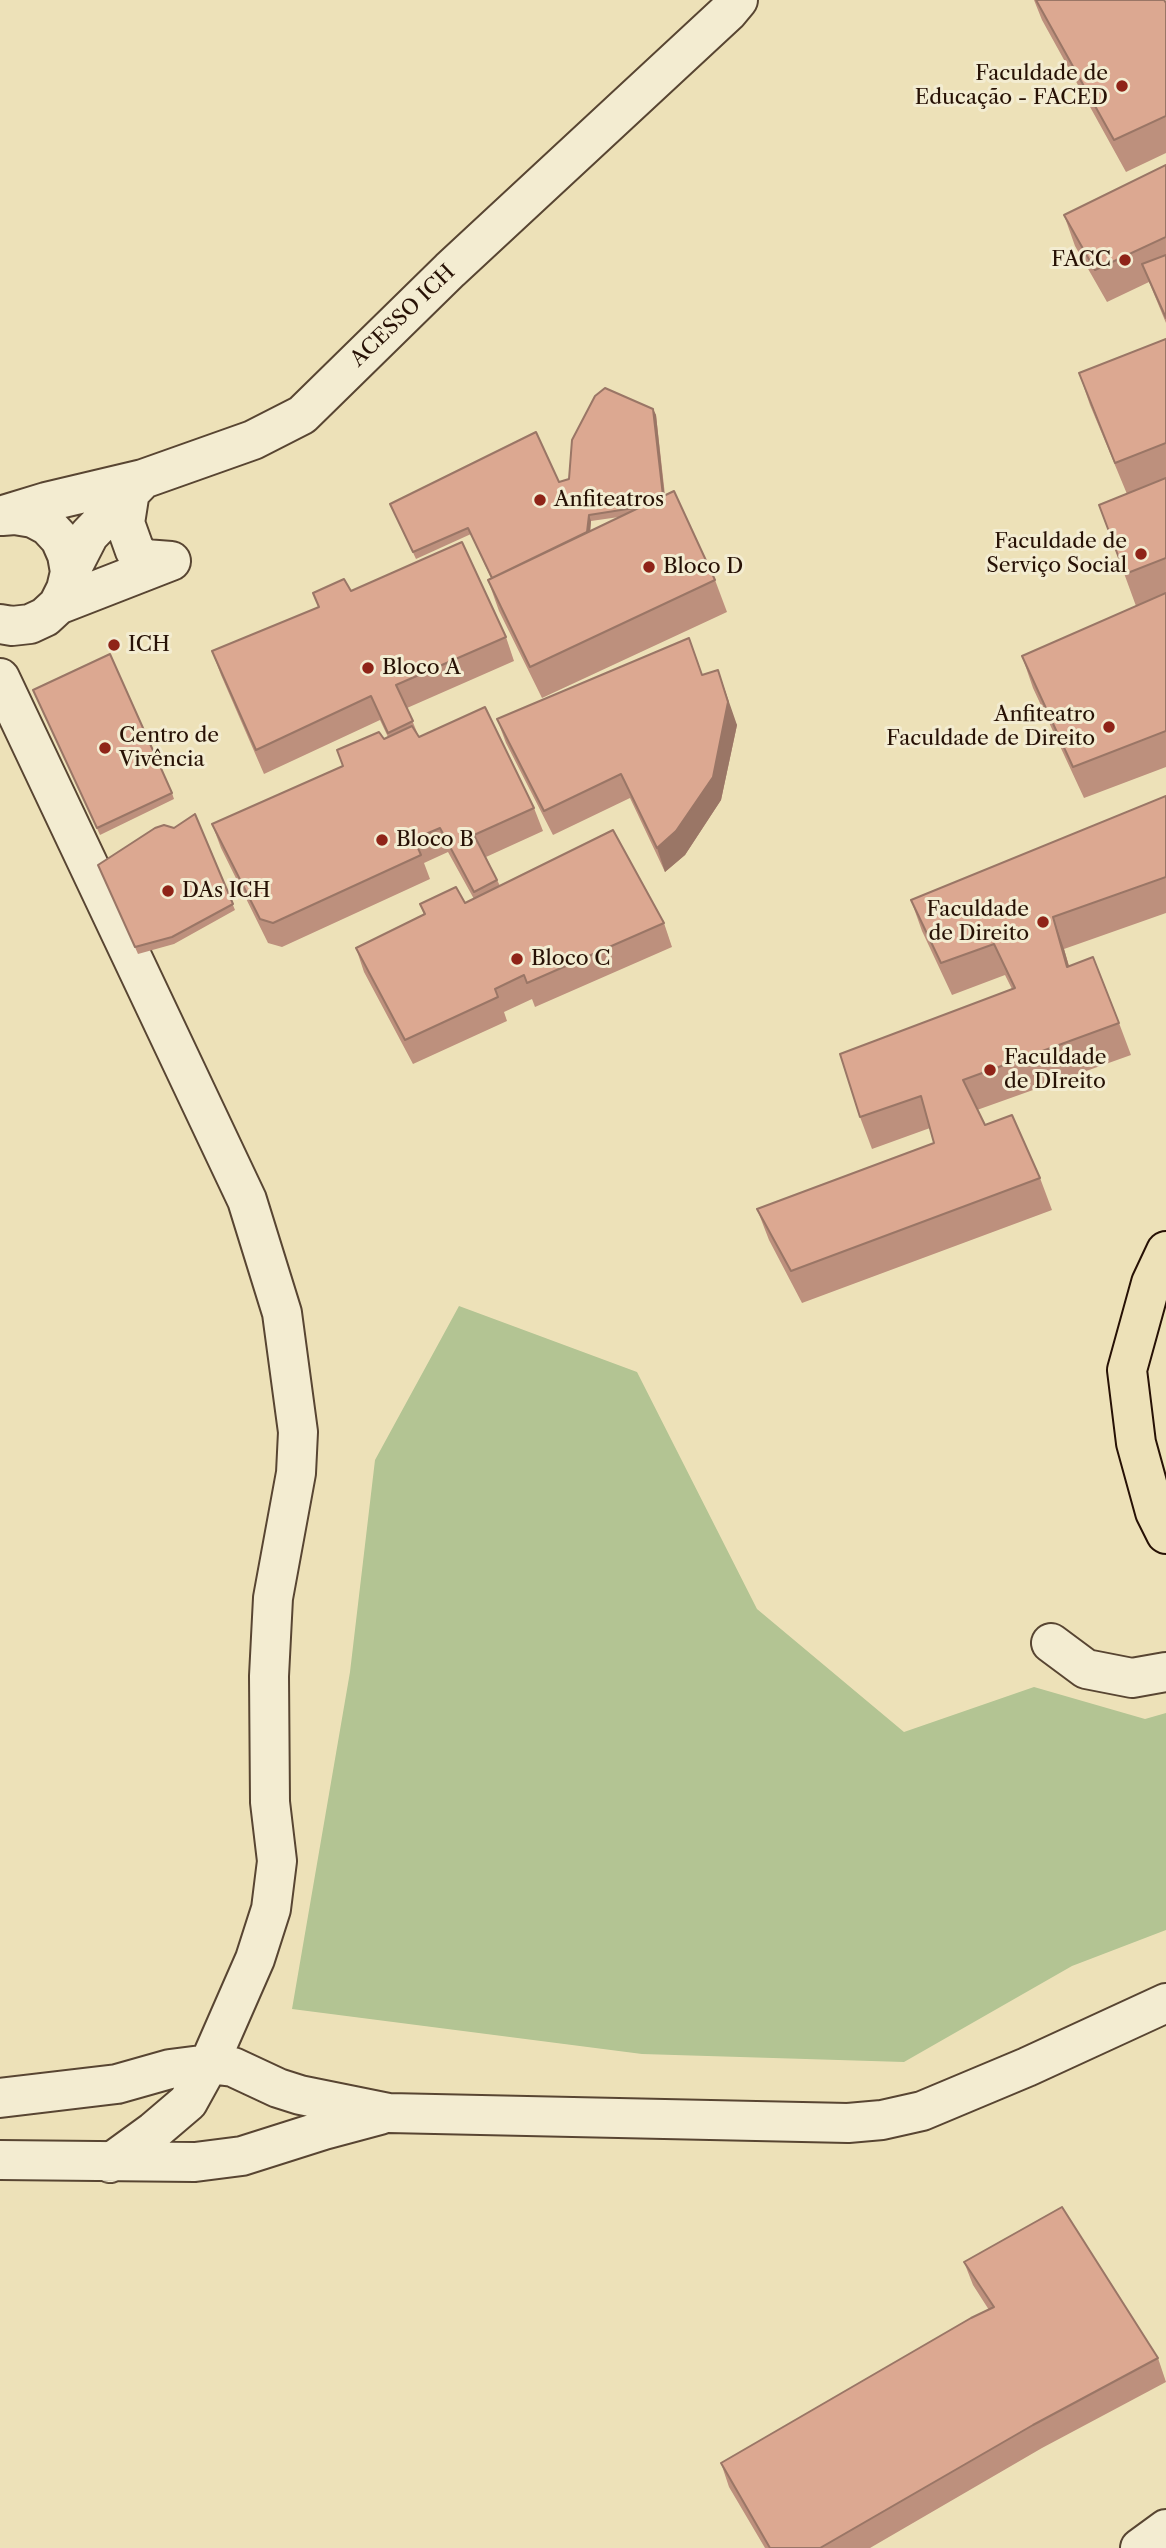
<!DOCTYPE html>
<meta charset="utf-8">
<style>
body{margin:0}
canvas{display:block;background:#ede1b8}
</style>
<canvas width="1166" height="2548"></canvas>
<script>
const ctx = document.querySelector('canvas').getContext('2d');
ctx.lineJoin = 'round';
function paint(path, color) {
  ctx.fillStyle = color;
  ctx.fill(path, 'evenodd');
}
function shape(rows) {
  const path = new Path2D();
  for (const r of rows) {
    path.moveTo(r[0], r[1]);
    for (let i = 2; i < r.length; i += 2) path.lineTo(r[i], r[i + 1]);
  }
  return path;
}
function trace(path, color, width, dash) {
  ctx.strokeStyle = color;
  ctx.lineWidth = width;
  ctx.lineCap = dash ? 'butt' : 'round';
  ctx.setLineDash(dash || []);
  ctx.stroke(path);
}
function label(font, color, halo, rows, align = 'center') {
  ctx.font = font + ' "Libre Caslon Text",serif';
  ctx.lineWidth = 6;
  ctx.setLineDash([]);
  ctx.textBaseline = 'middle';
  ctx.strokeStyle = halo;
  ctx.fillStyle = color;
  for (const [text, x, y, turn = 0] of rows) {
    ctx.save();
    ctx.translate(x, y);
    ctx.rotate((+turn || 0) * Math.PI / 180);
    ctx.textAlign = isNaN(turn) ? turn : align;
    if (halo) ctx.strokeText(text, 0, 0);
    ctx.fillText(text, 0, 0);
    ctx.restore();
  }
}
paint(shape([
 [459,1306,637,1372,757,1609,904,1732,1034,1687,1145,1719,1166,1713,1166,1930,1072,1966,904,2062,642,2054,292,2009,350,1672,375,1460]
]), '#b3c493');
const minor = shape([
 [130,491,125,523,135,551,145,559,171,561],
 [0,516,46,502,143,479,253,440,302,415,450,270,728,12,738,0],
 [70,572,89,535,143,479],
 [58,605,171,561],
 [0,624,12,626,30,624,45,617,58,605,66,589,70,572,67,555,60,539,48,526,33,518,15,515,2,516],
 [0,678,247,1200,282,1313,298,1432,296,1473,273,1598,269,1676,270,1802,277,1861,271,1909,255,1959,209,2064,188,2102,154,2131,110,2163],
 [1051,1643,1086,1669,1132,1678,1166,1672],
 [0,2098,117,2084,170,2069,209,2064,233,2067,278,2088,300,2095,389,2113,848,2123,882,2120,922,2111,1027,2067,1166,2003],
 [0,2160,195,2162,242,2156,324,2130,380,2115],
 [1140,2548,1166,2529]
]);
const major = shape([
 [1166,1251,1151,1283,1127,1370,1136,1443,1155,1512,1166,1534]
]);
trace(minor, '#584532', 42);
trace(major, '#271105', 42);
trace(minor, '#f3ecd1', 38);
trace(major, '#ede1b8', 38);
paint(shape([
 [1034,0,1164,0,1166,3,1166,153,1126,172,1042,20],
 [1166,165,1166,323,1149,282,1107,302,1075,246,1064,215],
 [1166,339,1166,767,1084,798,1033,688,1022,656,1136,606,1099,505,1127,494,1090,405,1079,373],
 [653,409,656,415,665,495,715,580,727,612,542,698,499,611,488,580,491,578,471,534,416,559,390,504,559,482,569,479],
 [619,517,590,531,591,521],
 [351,591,506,637,514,661,407,708,419,737,534,808,543,831,486,857,500,886,664,923,672,947,535,1007,532,999,504,1012,507,1021,413,1064,364,972,356,948,424,915,420,904,465,903,474,899,448,852,424,863,430,879,282,947,268,943,221,848,212,824,342,766,388,737,380,720,264,774,221,675,212,651,319,608],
 [703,675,737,725,721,800,685,855,665,872,630,798,553,835,506,743,497,719],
 [33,690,172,793,174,799,100,835],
 [1166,796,1166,913,1064,949,1069,966,1119,1023,1131,1055,977,1110,985,1125,1040,1178,1052,1210,802,1303,769,1240,757,1209,934,1143,930,1128,872,1149,860,1117,1012,989,1005,975,952,995,922,931,911,900],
 [195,814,235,910,174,944,138,954,98,865,174,828],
 [964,2262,1158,2358,1166,2382,1042,2448,870,2548,765,2548,729,2487,721,2463,989,2310,973,2285]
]), '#bd907d');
paint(shape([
 [653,409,656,415,666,510,664,504],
 [589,515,591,521,589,546,586,539],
 [718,670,737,725,721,800,685,855,665,872,657,848],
 [1053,917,1064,949,1078,998,1067,967]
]), '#9a7666');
const building = shape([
 [1036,0,1164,0,1166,3,1166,116,1114,140,1036,0],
 [1166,165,1166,237,1095,270,1064,215,1166,165],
 [1166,255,1166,318,1142,264,1166,255],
 [1166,339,1166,443,1115,463,1079,373,1166,339],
 [605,388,653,409,663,496,640,507,589,515,587,532,492,578,468,528,413,552,390,504,536,432,559,482,569,479,572,440,595,396,605,388],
 [1166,478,1166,558,1125,574,1099,505,1166,478],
 [674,491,715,580,530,667,488,580,674,491],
 [462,542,506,637,396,685,413,721,388,733,371,696,256,750,212,651,319,607,313,593,344,579,351,591,462,542],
 [1166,593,1166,731,1073,767,1022,656,1166,593],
 [689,638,702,675,718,670,728,702,713,777,676,831,657,848,621,774,544,811,497,719,689,638],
 [110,654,172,793,97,828,33,690,110,654],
 [485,707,534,808,474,835,497,880,474,892,440,828,414,839,421,855,273,923,260,919,212,824,343,766,337,750,379,732,384,739,412,726,419,737,485,707],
 [1166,796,1166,877,1053,917,1067,967,1093,957,1119,1023,963,1080,985,1125,1012,1115,1040,1178,791,1271,757,1209,934,1143,921,1096,860,1117,840,1054,1015,988,994,944,941,963,911,900,1166,796],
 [195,814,233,904,172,937,135,947,98,865,155,828,164,825,174,828,195,814],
 [613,830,664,923,527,983,524,975,495,989,498,997,405,1040,356,948,425,914,420,904,456,887,465,903,613,830],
 [1062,2207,1158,2358,1033,2425,820,2548,770,2548,721,2463,971,2318,994,2307,964,2262,1062,2207]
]);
paint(building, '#dca891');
trace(building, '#9a7666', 2);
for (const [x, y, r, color] of [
 [1122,86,7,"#8f2418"],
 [1125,260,7,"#8f2418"],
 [540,500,7,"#8f2418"],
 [1141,554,7,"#8f2418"],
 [649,567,7,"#8f2418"],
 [114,645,7,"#8f2418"],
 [368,668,7,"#8f2418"],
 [1109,727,7,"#8f2418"],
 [105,748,7,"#8f2418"],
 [382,840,7,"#8f2418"],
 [168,891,7,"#8f2418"],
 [1043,922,7,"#8f2418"],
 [517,959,7,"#8f2418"],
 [990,1070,7,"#8f2418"]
]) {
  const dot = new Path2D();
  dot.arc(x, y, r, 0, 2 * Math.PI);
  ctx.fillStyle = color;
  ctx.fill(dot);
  trace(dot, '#f3ecd1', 2.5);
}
label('21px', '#271105', '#f3ecd1', [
 ["Faculdade de",1108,74,"right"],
 ["Educação - FACED",1108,98,"right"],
 ["FACC",1111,260,"right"],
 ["Anfiteatros",554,500],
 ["Faculdade de",1127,542,"right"],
 ["Serviço Social",1127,566,"right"],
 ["Bloco D",663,567],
 ["ICH",128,645],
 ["Bloco A",382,668],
 ["Anfiteatro",1095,715,"right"],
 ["Faculdade de Direito",1095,739,"right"],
 ["Centro de",119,736],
 ["Vivência",119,760],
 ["Bloco B",396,840],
 ["DAs ICH",182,891],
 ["Faculdade",1029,910,"right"],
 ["de Direito",1029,934,"right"],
 ["Bloco C",531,959],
 ["Faculdade",1004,1058],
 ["de DIreito",1004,1082]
], 'left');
label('21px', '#271105', '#f3ecd1', [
 ["ACESSO ICH",403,316,-44]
]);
</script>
